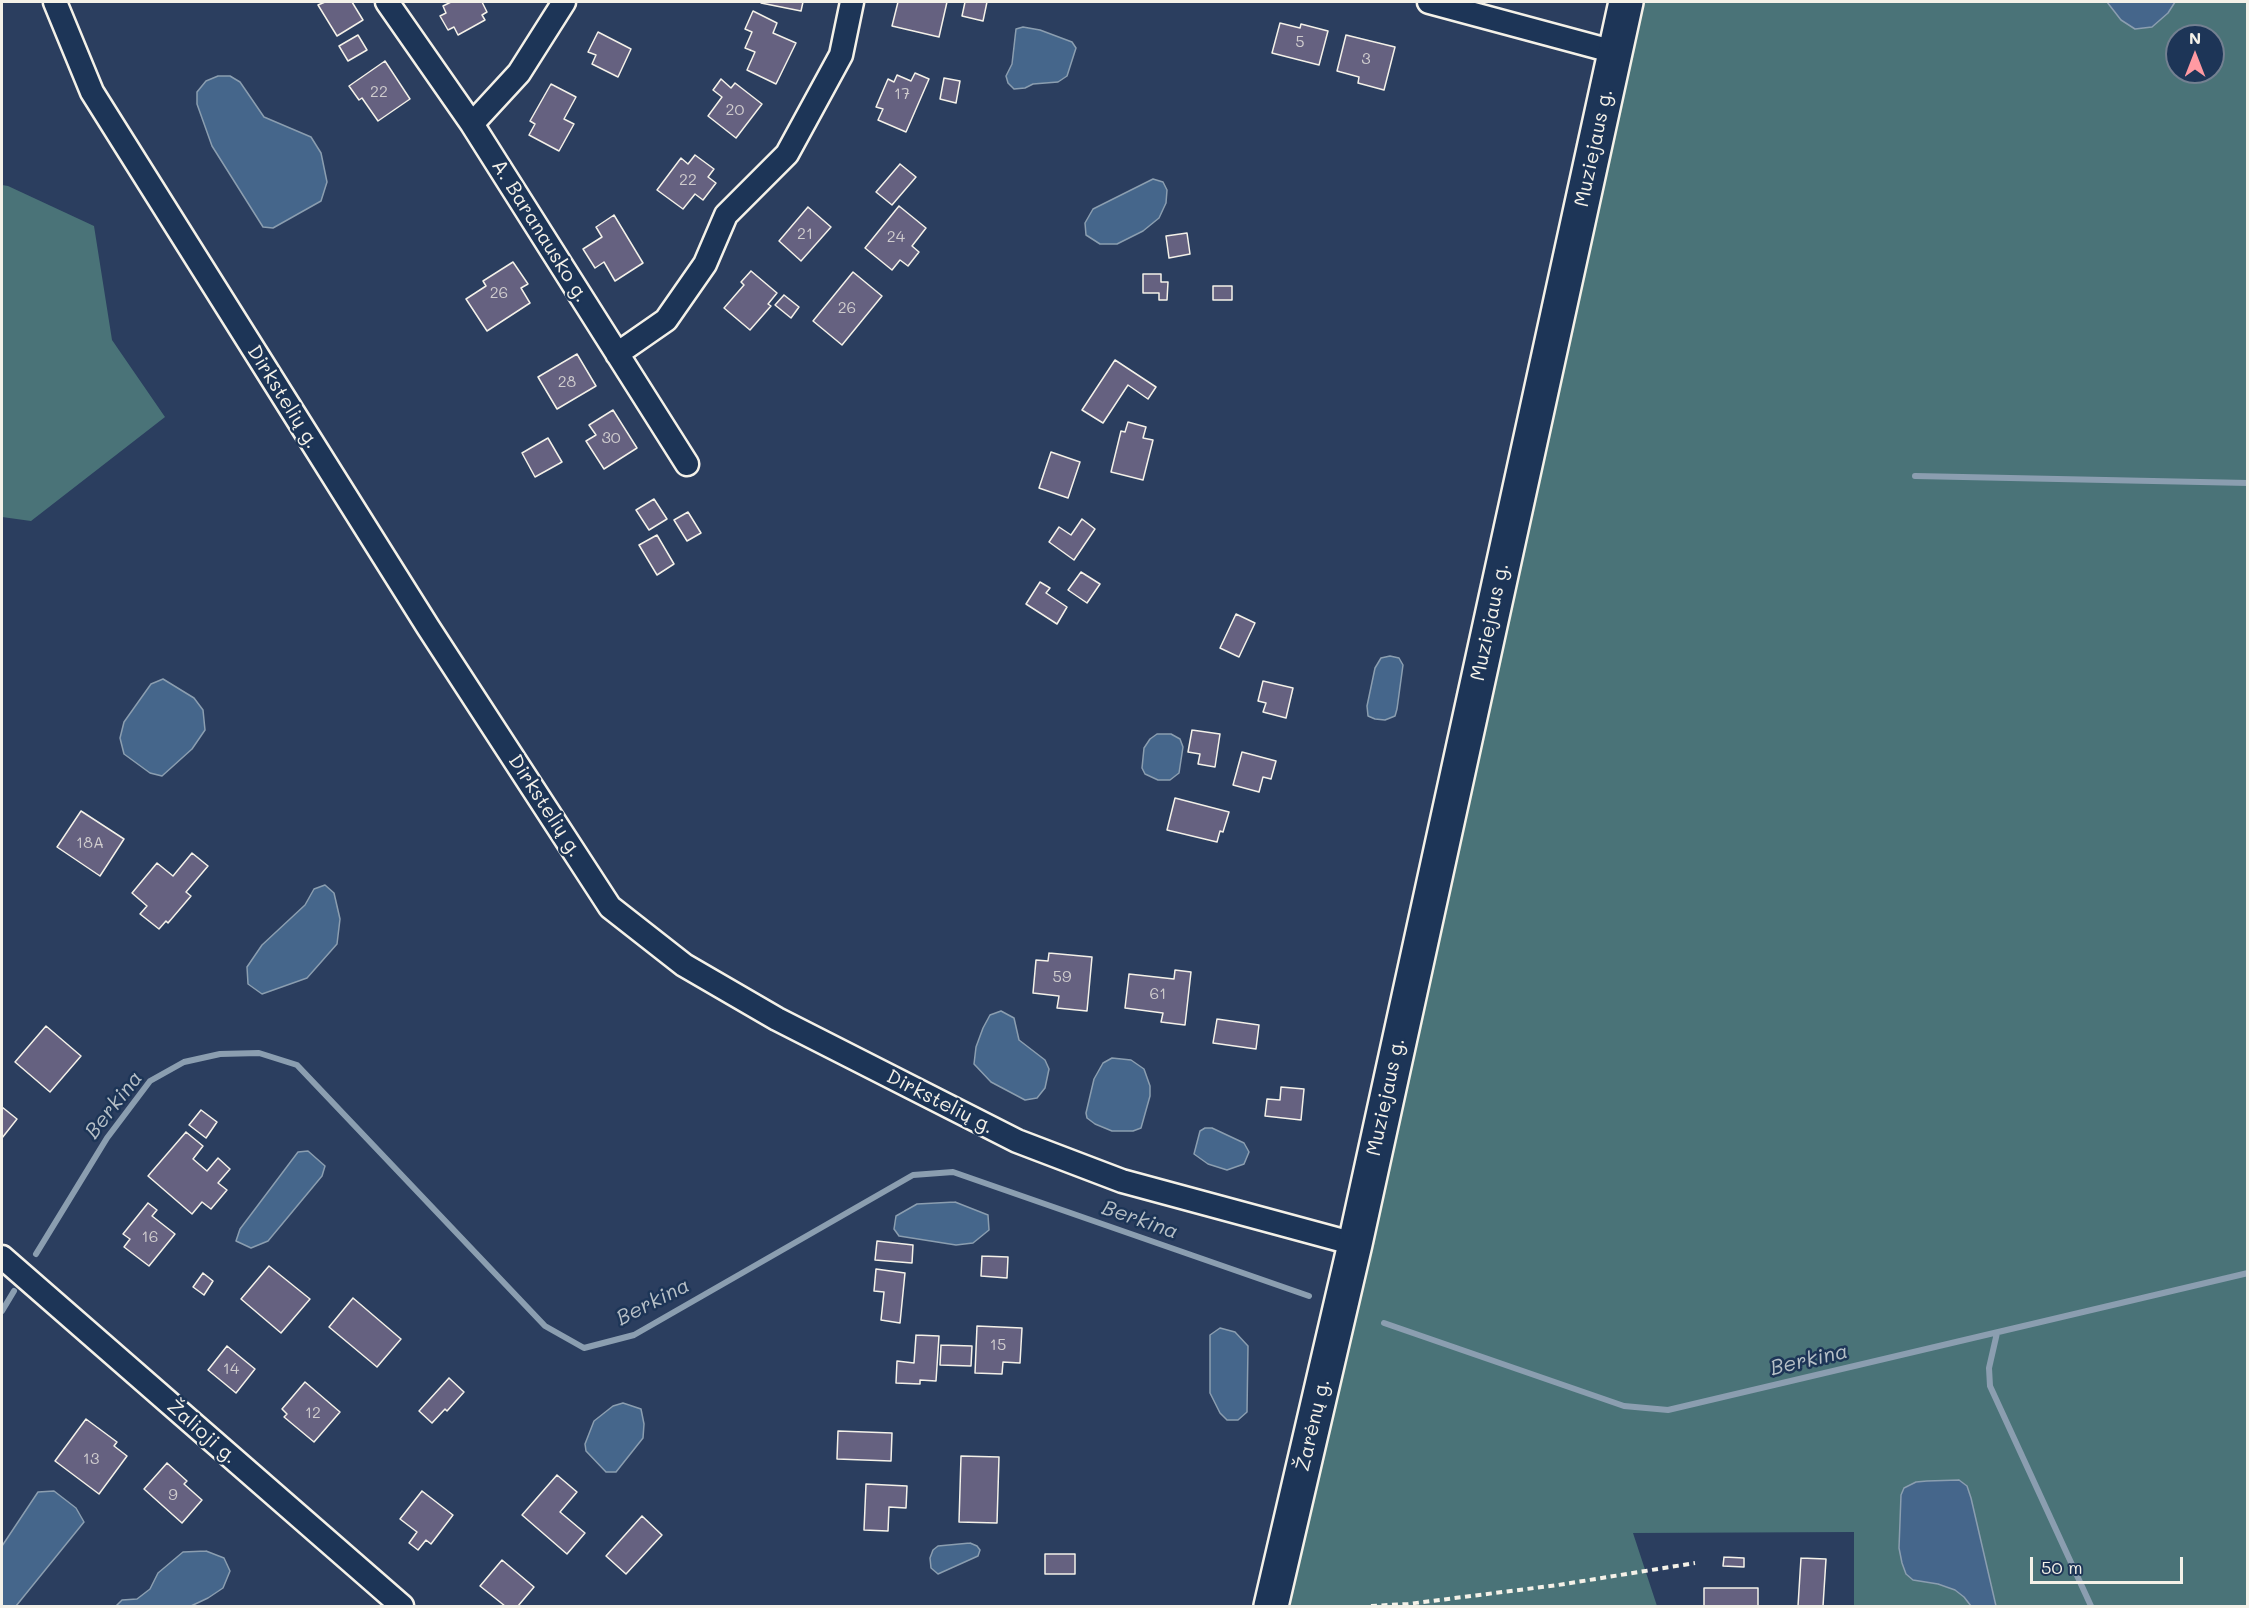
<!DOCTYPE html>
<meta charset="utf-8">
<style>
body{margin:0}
#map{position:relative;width:2249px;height:1608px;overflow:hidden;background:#2b3e5f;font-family:Mali,sans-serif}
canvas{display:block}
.frame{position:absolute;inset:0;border:3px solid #f4f1e8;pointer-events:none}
.north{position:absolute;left:2165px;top:24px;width:60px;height:60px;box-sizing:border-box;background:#1d3557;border:2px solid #738091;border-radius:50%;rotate:0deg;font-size:16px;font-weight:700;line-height:24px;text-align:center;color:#f4f1e8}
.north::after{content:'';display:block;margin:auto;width:21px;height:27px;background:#ff9aa2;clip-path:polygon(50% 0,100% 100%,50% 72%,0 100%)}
.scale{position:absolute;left:2030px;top:1557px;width:153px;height:27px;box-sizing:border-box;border:3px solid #f4f1e8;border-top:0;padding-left:8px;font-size:18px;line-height:21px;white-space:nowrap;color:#f4f1e8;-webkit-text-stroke:4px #1d3557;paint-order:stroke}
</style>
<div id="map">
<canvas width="2249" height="1608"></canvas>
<div class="frame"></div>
<div class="north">N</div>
<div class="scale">50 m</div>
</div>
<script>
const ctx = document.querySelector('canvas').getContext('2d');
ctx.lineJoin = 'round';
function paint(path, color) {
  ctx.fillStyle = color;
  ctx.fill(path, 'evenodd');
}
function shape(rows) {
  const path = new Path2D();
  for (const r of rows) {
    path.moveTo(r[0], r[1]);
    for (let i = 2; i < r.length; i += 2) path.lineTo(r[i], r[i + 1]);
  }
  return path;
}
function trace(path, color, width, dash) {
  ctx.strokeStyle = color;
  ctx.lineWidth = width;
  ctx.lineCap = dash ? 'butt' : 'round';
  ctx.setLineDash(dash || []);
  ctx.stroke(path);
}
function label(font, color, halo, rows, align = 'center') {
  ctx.font = font + ' Mali,sans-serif';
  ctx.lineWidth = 5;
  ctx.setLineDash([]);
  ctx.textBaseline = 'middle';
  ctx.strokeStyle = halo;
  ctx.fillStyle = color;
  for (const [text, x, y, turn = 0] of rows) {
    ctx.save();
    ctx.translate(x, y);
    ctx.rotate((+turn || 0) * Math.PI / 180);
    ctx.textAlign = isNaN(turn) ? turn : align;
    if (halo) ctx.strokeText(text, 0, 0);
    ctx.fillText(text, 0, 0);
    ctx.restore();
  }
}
paint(shape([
 [1640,2,2107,2,2121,20,2168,13,2175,2,2247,2,2247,1606,1996,1606,1971,1498,1967,1486,1959,1480,1916,1482,1925,1582,1938,1584,1955,1590,1964,1597,1971,1606,1854,1606,1854,1532,1633,1533,1657,1606,1290,1606],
 [2177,36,2213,36,2213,72,2177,72],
 [2,185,8,186,94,226,112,340,165,417,31,521,2,517]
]), '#4a7378');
const water = shape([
 [2107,2,2175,2,2168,13,2152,27,2135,29,2121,20,2107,2],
 [1023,27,1040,30,1072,42,1076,48,1067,76,1058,82,1033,84,1025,88,1014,89,1008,83,1006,76,1012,64,1016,29,1023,27],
 [218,76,230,76,240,82,264,117,311,137,321,153,327,182,321,201,273,228,263,227,212,146,197,104,197,92,206,81,218,76],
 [1153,179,1163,182,1167,190,1166,203,1159,218,1143,231,1117,244,1100,244,1086,235,1085,223,1093,209,1153,179],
 [1390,656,1399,658,1403,665,1397,709,1395,716,1385,720,1375,719,1368,716,1367,706,1375,668,1381,658,1390,656],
 [163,679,194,698,203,710,205,730,192,749,162,776,150,773,124,754,120,738,124,722,151,684,163,679],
 [1157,734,1171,734,1180,739,1183,747,1179,773,1170,780,1158,780,1145,774,1142,768,1144,748,1150,739,1157,734],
 [325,885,334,893,340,919,337,944,307,978,262,994,248,984,247,967,262,945,305,905,314,889,325,885],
 [1001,1011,1014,1018,1019,1040,1045,1060,1049,1069,1045,1088,1037,1098,1025,1100,991,1082,974,1064,976,1047,983,1028,990,1015,1001,1011],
 [1112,1058,1131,1060,1144,1069,1150,1086,1150,1096,1141,1128,1133,1131,1112,1131,1095,1124,1087,1118,1086,1113,1094,1079,1103,1063,1112,1058],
 [1205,1128,1212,1128,1244,1143,1249,1152,1244,1164,1227,1170,1208,1164,1194,1154,1200,1131,1205,1128],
 [308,1151,325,1166,322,1176,268,1241,251,1248,236,1241,240,1229,298,1152,308,1151],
 [955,1202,988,1215,989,1230,973,1243,956,1245,899,1236,894,1229,896,1216,917,1204,955,1202],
 [1220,1328,1235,1332,1248,1346,1247,1412,1238,1420,1227,1420,1220,1413,1210,1393,1210,1335,1220,1328],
 [623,1403,641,1409,644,1424,643,1438,616,1472,606,1472,586,1451,585,1444,594,1421,613,1406,623,1403],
 [1959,1480,1967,1486,1971,1498,1996,1606,1971,1606,1964,1597,1955,1590,1938,1584,1913,1580,1906,1574,1902,1563,1899,1548,1901,1495,1904,1488,1916,1482,1927,1481,1959,1480],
 [54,1491,76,1508,84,1522,16,1606,2,1606,2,1546,38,1492,54,1491],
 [970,1543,977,1546,980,1550,978,1556,938,1574,931,1568,930,1558,933,1550,938,1546,970,1543],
 [206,1551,224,1558,230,1571,223,1588,208,1598,191,1606,116,1606,122,1600,137,1599,150,1589,158,1573,183,1552,206,1551]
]);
paint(water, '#45668b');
trace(water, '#8b9eb0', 1.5);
trace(shape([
 [1915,476,2248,483],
 [36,1254,107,1138,150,1081,184,1062,220,1054,259,1053,297,1065,545,1326,584,1348,634,1335,913,1175,953,1172,1309,1296],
 [2,1311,14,1291],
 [1384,1323,1624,1406,1668,1410,2248,1273],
 [1997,1333,1989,1368,1990,1386,2091,1606]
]), '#8b9eb0', 6);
const building = shape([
 [325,2,352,2,363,20,337,36,318,5,325,2],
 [451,2,482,2,487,12,482,15,485,20,458,35,454,27,448,30,440,16,446,13,443,6,451,2],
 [762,2,803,2,801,11,761,3,762,2],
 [898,2,947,2,939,37,892,26,898,2],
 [965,2,987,2,983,21,962,16,965,2],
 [753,11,777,23,773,33,796,43,776,84,747,70,755,52,745,48,752,32,745,29,753,11],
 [1280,23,1300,28,1301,24,1328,31,1319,65,1272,53,1280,23],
 [598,32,631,49,618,77,592,64,596,55,588,52,598,32],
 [358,35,367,50,348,61,339,46,358,35],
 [1346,35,1395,47,1384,90,1358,83,1359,77,1337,71,1346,35],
 [385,61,410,99,378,121,362,98,359,100,349,86,385,61],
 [915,73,929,79,906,132,878,120,883,109,876,107,888,79,894,82,897,75,911,81,915,73],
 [944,78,960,81,956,103,940,99,944,78],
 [721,79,731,88,735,83,762,104,736,138,708,116,722,97,713,90,721,79],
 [551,84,576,97,564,119,574,124,559,151,529,135,535,124,530,121,551,84],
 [695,155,714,169,708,177,716,183,703,200,695,194,683,209,657,190,681,158,688,164,695,155],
 [900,164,916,177,892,205,876,192,900,164],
 [899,206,926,228,912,246,919,252,908,266,900,260,892,270,865,248,899,206],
 [808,207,831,227,801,261,779,241,808,207],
 [614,215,643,263,615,281,604,262,595,268,583,249,602,237,596,227,614,215],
 [1187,233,1190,254,1169,258,1166,236,1187,233],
 [513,262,528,284,521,288,530,303,487,331,466,299,486,286,483,281,513,262],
 [751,271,777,293,768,304,771,306,750,330,724,308,744,285,741,282,751,271],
 [853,272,882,296,842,345,813,321,853,272],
 [1143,274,1161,274,1161,282,1168,282,1167,300,1159,300,1159,293,1143,293,1143,274],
 [1213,286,1232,286,1232,300,1213,300,1213,286],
 [784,295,799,307,791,318,775,305,784,295],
 [577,354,596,386,557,409,538,377,577,354],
 [1115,360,1156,387,1148,399,1128,385,1103,423,1082,410,1115,360],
 [613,410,637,448,604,469,586,441,596,435,589,425,613,410],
 [1128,422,1146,427,1143,438,1153,440,1143,480,1111,472,1121,431,1125,432,1128,422],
 [548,438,562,462,535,477,522,453,548,438],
 [1051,452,1080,462,1068,498,1039,488,1051,452],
 [654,499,667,519,649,530,636,510,654,499],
 [688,512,701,533,687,541,674,520,688,512],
 [1082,519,1095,529,1074,560,1049,542,1059,527,1071,535,1082,519],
 [657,535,674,564,657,575,639,545,657,535],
 [1081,572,1100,584,1087,603,1068,590,1081,572],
 [1040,582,1050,588,1046,593,1067,607,1057,624,1026,604,1040,582],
 [1236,614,1255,623,1239,657,1220,648,1236,614],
 [1263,681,1293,688,1286,718,1263,712,1266,703,1258,701,1263,681],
 [1192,730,1220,734,1215,767,1198,764,1200,754,1188,752,1192,730],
 [1242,752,1276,761,1271,779,1263,777,1259,792,1233,785,1242,752],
 [1175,798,1229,812,1223,832,1220,831,1217,842,1167,830,1175,798],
 [81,811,124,839,100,876,57,847,81,811],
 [192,853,208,866,186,892,191,896,168,923,166,921,159,929,140,914,147,906,132,893,157,863,173,876,192,853],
 [1049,953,1092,957,1087,1011,1057,1008,1059,996,1033,993,1036,960,1048,961,1049,953],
 [1175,970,1191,972,1185,1025,1161,1022,1163,1013,1125,1008,1129,974,1174,979,1175,970],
 [1217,1019,1259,1025,1256,1049,1213,1043,1217,1019],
 [46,1026,81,1056,50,1092,15,1062,46,1026],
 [1281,1087,1304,1089,1301,1120,1265,1116,1267,1099,1280,1100,1281,1087],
 [2,1107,17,1119,2,1138,2,1107],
 [201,1110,217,1122,206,1138,189,1125,201,1110],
 [186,1132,203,1146,193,1159,207,1171,218,1158,230,1169,218,1183,227,1190,211,1209,202,1202,192,1214,148,1176,186,1132],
 [148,1203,157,1210,152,1216,175,1234,149,1266,124,1247,130,1239,123,1234,148,1203],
 [877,1241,913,1245,912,1263,875,1260,877,1241],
 [982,1256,1008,1257,1007,1278,981,1276,982,1256],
 [269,1266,310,1299,281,1333,241,1299,269,1266],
 [876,1269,905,1273,900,1323,881,1320,884,1292,874,1291,876,1269],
 [203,1273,213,1281,204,1295,193,1287,203,1273],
 [353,1298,401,1339,377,1367,329,1327,353,1298],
 [977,1326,1022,1328,1020,1363,1003,1362,1002,1374,975,1373,977,1326],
 [916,1335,939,1336,936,1381,920,1380,920,1384,896,1383,897,1361,914,1363,916,1335],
 [941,1345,972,1346,971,1366,940,1365,941,1345],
 [227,1346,255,1369,236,1393,208,1370,227,1346],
 [449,1378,464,1392,447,1411,445,1409,432,1423,419,1411,449,1378],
 [305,1382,340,1412,314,1442,284,1417,287,1414,282,1409,305,1382],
 [86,1419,117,1442,114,1446,127,1456,99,1494,55,1461,86,1419],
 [838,1431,892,1433,891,1461,837,1459,838,1431],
 [961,1456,999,1457,997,1523,959,1522,961,1456],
 [167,1463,187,1481,184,1484,202,1500,182,1523,144,1489,167,1463],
 [557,1475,577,1492,560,1512,585,1533,567,1554,522,1515,557,1475],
 [866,1484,907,1486,906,1508,889,1507,888,1531,864,1530,866,1484],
 [422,1491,453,1515,431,1544,426,1540,418,1550,409,1543,417,1532,400,1519,422,1491],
 [642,1516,662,1535,626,1574,606,1556,642,1516],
 [1045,1554,1075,1554,1075,1574,1045,1574,1045,1554],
 [1724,1557,1744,1558,1744,1567,1723,1566,1724,1557],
 [1801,1558,1826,1559,1823,1606,1798,1606,1801,1558],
 [502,1560,534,1587,518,1606,505,1606,480,1586,502,1560],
 [1704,1588,1758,1588,1758,1606,1704,1606,1704,1588]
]);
paint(building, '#656180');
trace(building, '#f4f1e8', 1.5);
const minor = shape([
 [55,2,92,92,428,627,610,907,684,965,777,1019,1017,1141,1122,1181,1355,1244],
 [387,2,472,124,687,464],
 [1429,2,1615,52],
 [472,124,519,73,564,2],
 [617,354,666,320,705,264,726,215,787,154,841,55,852,2],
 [2,1257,402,1606]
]);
const secondary = shape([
 [1271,1606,1355,1244,1626,2]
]);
trace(minor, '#f4f1e8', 27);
trace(secondary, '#f4f1e8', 38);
trace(shape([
 [1371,1606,1408,1604,1558,1585,1695,1563]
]), '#f4f1e8', 4, [6, 4.5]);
trace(minor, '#1d3557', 22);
trace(secondary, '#1d3557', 33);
label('16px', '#d0cdce', null, [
 ["5",1300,42],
 ["3",1366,59],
 ["22",379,92],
 ["17",902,94],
 ["20",735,110],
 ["22",688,180],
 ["21",805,234],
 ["24",896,237],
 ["26",499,293],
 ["26",847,308],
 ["28",567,382],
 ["30",611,438],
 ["18A",90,843],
 ["59",1062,977],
 ["61",1158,994],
 ["16",150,1237],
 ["15",998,1345],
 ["14",231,1369],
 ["12",313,1413],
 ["13",91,1459],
 ["9",173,1495]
]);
label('20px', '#f4f1e8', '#1d3557', [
 ["Muziejaus g.",1594,148,-78],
 ["A. Baranausko g.",540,231,58],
 ["Dirkstelių g.",283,397,58],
 ["Muziejaus g.",1490,622,-78],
 ["Dirkstelių g.",545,806,57],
 ["Muziejaus g.",1386,1097,-78],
 ["Dirkstelių g.",940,1102,27],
 ["Žarėnų g.",1313,1425,-77],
 ["Žalioji g.",202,1432,41]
]);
label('italic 21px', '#b7c0c7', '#1d3557', [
 ["Berkina",114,1105,-52],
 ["Berkina",1140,1220,19],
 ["Berkina",653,1302,-27],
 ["Berkina",1809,1360,-13]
]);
</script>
